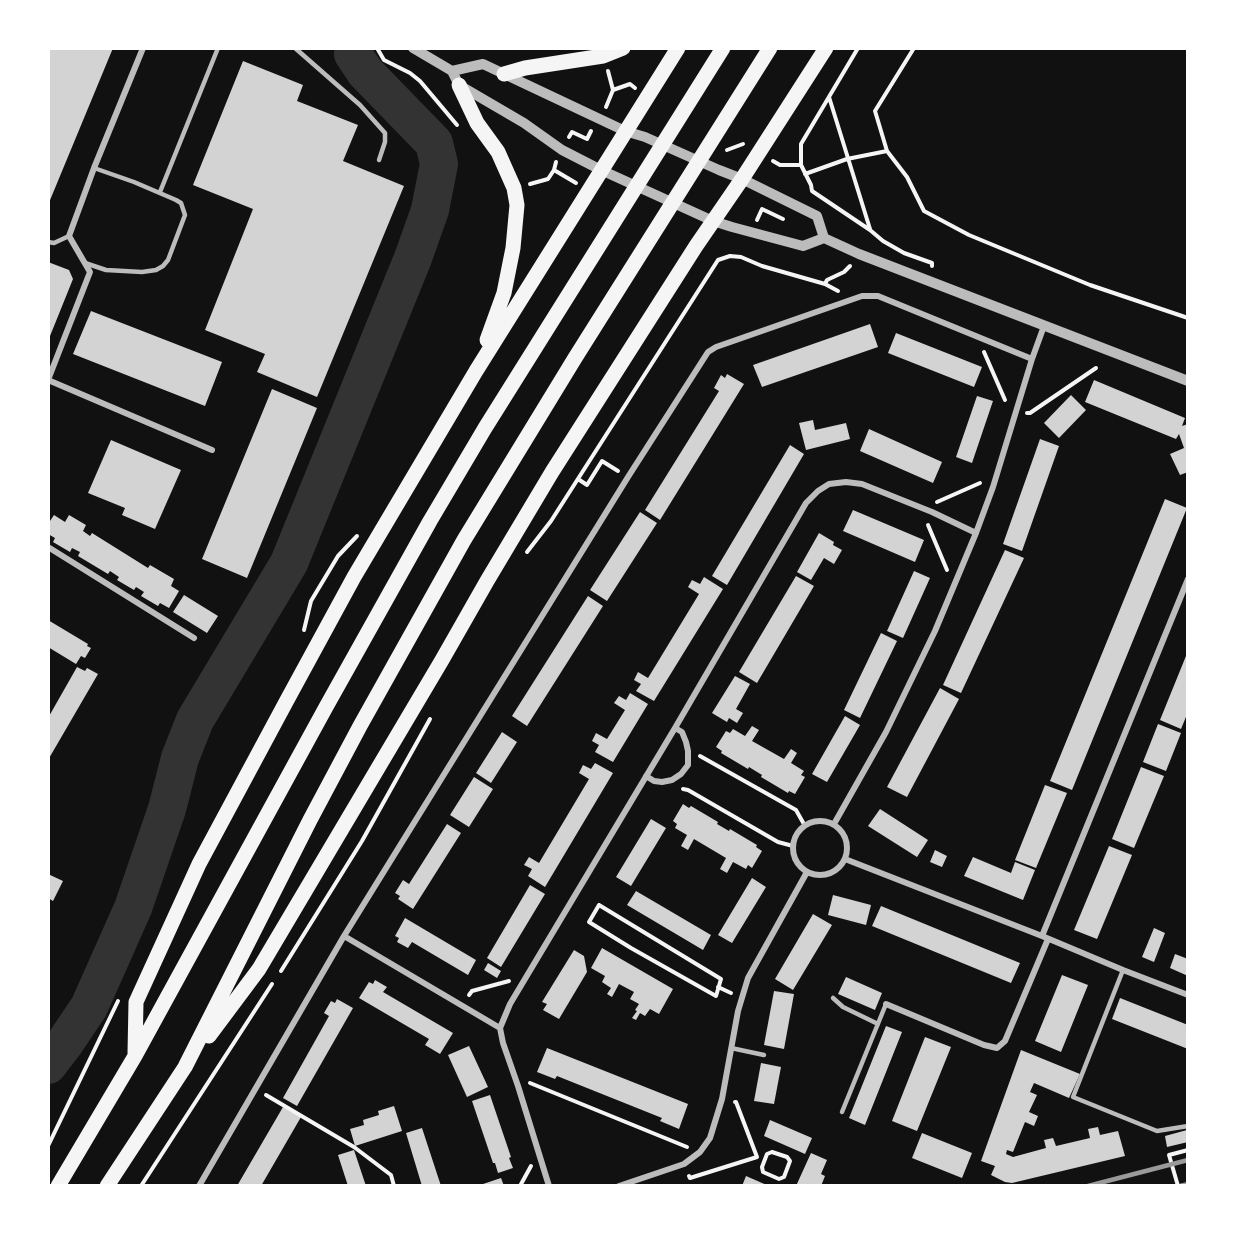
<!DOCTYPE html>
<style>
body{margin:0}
#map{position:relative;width:1236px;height:1234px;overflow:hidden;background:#111;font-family:"Open Sans",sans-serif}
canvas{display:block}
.frame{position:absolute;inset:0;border:50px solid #fff;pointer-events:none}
</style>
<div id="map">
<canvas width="1236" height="1234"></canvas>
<div class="frame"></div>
</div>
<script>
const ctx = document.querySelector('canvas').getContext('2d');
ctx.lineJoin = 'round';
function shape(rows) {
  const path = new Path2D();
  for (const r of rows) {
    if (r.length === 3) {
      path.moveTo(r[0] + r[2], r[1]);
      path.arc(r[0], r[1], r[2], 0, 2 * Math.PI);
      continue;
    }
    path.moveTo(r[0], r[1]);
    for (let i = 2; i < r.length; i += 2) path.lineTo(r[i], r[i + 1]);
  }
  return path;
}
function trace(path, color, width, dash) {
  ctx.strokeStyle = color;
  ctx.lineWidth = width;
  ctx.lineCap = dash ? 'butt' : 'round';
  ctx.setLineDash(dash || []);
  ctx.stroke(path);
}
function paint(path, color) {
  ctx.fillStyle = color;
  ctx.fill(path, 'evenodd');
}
trace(shape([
 [48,1065,64,1044,89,1007,133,908,167,809,180,758,195,720,289,563,413,258,430,210,439,164,434,143,365,72,353,54]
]), '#333', 38);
paint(shape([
 [48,48,113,48,48,205],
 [243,61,303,85,297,101,358,125,343,161,404,186,317,397,257,372,265,354,205,330,253,209,193,185],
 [48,262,69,270,73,279,48,341],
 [91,311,222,362,205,406,73,354],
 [870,324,878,347,762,387,753,365],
 [896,333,982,367,974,387,888,353],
 [727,374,744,384,660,520,645,510,719,391,714,388,721,375,725,378],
 [1094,380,1185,418,1182,426,1188,424,1188,472,1180,475,1170,454,1184,448,1179,434,1176,439,1085,402],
 [272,389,317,408,247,578,202,559],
 [1071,395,1086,410,1059,438,1044,423],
 [977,396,993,401,972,463,956,457],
 [813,420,815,430,846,423,850,439,806,450,799,423],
 [869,429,942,462,933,483,860,451],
 [1040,439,1059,446,1022,551,1003,544],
 [111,440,181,470,155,529,122,515,125,508,88,493],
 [790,445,804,454,727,585,712,576],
 [1165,499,1187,508,1072,790,1050,781],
 [853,510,924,540,915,562,843,531],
 [640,512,657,523,607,601,590,590],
 [54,515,65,522,69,515,86,525,83,531,90,536,92,533,148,568,150,565,174,579,171,586,179,591,169,608,160,603,158,606,141,596,144,592,136,587,134,590,117,580,119,577,110,571,108,574,78,556,80,552,72,548,70,552,53,542,55,538,48,534,48,524],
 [819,533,834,542,833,545,842,550,834,564,824,558,811,580,797,572],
 [1005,550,1024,558,961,693,943,685],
 [914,571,930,578,903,638,887,631],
 [796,576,814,586,757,683,739,672],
 [704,577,723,589,654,701,636,691,641,684,634,680,638,672,648,678,699,594,688,587,692,580,700,584],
 [184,595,218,616,207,633,173,612],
 [588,596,603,606,527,726,512,716],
 [48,620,88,644,87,646,91,648,85,658,81,656,76,664,48,647],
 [881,633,897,641,860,718,844,710],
 [1188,651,1188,712,1181,729,1160,720],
 [77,667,85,671,87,668,98,674,48,760,48,718],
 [735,676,750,684,736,709,743,713,737,723,729,718,727,722,712,713],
 [940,688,959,699,907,797,887,787],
 [630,693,648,704,613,762,595,752,599,745,592,741,596,733,607,739,625,710,614,703,619,696,626,700],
 [845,716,860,725,827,782,812,774],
 [1158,724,1181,733,1166,771,1143,762],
 [752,726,759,730,752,741,784,759,791,749,797,753,791,763,804,771,801,775,805,777,795,794,789,791,788,793,761,777,762,775,749,767,748,769,721,753,722,751,716,747,726,731,730,733,733,729,745,736],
 [502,732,517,742,491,783,476,773],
 [595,763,613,773,545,887,528,876,532,869,524,865,529,857,539,863,589,779,579,773,583,765,591,769],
 [1141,767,1164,776,1134,848,1112,839],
 [474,777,493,789,469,827,450,815],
 [1045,785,1067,793,1036,868,1015,860],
 [683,804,689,808,691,806,718,822,717,824,729,831,730,829,757,845,756,847,762,851,752,868,748,865,746,869,733,862,727,873,720,869,726,858,694,839,688,850,681,846,687,835,675,828,677,824,673,821],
 [880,809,928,840,917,857,868,826],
 [651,819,666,828,631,886,616,877],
 [447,824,461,833,413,909,398,899,400,896,395,893,403,880,409,884],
 [1109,846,1132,855,1097,939,1074,930],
 [935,850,947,856,942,867,930,862],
 [973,857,1011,873,1015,862,1035,870,1023,900,964,876],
 [48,874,63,881,53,901,48,898],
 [752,878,766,887,732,943,718,935],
 [530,885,545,894,501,967,487,958],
 [636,891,711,935,703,950,627,905],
 [833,895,871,905,866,925,828,915],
 [881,906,1020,963,1011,983,872,926],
 [813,914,832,925,793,990,775,979],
 [405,918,476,960,468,975,412,942,408,948,397,942,399,938,395,936],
 [1154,928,1165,933,1154,962,1142,957],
 [602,948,673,989,659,1014,650,1009,645,1016,640,1013,636,1020,632,1018,637,1011,635,1010,639,1004,630,999,634,992,619,984,612,997,607,994,611,988,602,982,605,976,591,968],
 [574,950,584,956,587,972,559,1019,543,1010,547,1004,542,1002],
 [1175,954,1188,959,1188,976,1170,968],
 [488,963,501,971,497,978,484,970],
 [1062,975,1088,985,1061,1052,1035,1041],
 [846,977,882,993,875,1010,838,994],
 [375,980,387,987,383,992,453,1033,440,1054,425,1045,429,1039,359,998,369,982,373,984],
 [774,991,794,994,784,1049,764,1045],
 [1120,998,1188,1025,1188,1049,1112,1019],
 [337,999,353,1008,297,1106,283,1098,329,1016,324,1013,331,1001,335,1003],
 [886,1026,902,1032,865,1125,849,1118],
 [925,1037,951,1047,917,1131,892,1121],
 [469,1046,488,1087,467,1097,448,1055],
 [547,1048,688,1104,679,1129,660,1121,662,1118,557,1076,555,1079,537,1072],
 [1021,1050,1080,1074,1069,1098,1034,1083,1030,1092,1037,1095,1029,1112,1038,1116,1034,1126,1025,1122,1013,1152,1007,1150,1006,1154,1013,1157,1046,1148,1044,1140,1053,1138,1056,1146,1090,1138,1088,1129,1098,1127,1100,1135,1118,1131,1125,1156,1012,1183,1005,1182,991,1175,995,1166,981,1161],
 [761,1063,781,1067,774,1104,754,1101],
 [490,1095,511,1157,509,1158,513,1168,498,1173,495,1163,493,1163,472,1101],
 [394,1106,402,1131,355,1146,350,1129,364,1125,363,1120,379,1115,378,1111],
 [283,1107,301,1117,261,1186,237,1186],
 [770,1120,812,1138,805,1154,764,1136],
 [422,1128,441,1186,422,1186,406,1133],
 [1187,1130,1188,1142,1167,1147,1165,1136],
 [922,1133,972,1153,962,1178,912,1158],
 [354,1150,366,1186,348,1186,338,1155],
 [811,1153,827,1160,821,1174,825,1176,821,1186,796,1186],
 [746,1176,769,1186,742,1186],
 [501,1178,504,1186,477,1186]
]), '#d3d3d3');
trace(shape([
 [377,48,384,60,410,73,420,81,457,125],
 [858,48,801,144,801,165,811,185,812,191,870,230,883,241,904,253,932,263,932,266],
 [613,90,630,84,635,88],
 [829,97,870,229],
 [606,107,613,90,608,71],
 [569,137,572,132,587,139,591,131],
 [727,150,743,144],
 [887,151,875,111,914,48],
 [773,161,780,165,801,165],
 [554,170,576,183],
 [805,174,847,159,887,151,907,177,924,211,969,235,1090,285,1188,318],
 [530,184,548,179,554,170,556,162],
 [757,220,762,209,783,219],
 [825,284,827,280,844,272,850,266],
 [984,352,1005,400],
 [1027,413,1030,413,1096,368],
 [578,479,587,485,602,461,618,471],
 [937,502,980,483],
 [928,525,947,570],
 [527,552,551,521,718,260,730,256,741,257,762,266,825,284,838,291],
 [304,630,311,601,338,556,357,536],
 [700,756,796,810,805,826],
 [683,789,688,790,778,842,793,846],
 [599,905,721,979,716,996,631,948,589,922,599,905],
 [281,971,362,841,430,719],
 [718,987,731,993],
 [469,995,472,991,509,981],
 [530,1083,687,1147],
 [266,1095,354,1147,391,1175,394,1186],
 [48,1146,118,1001],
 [772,1152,787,1157,790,1161,784,1177,779,1179,763,1172,762,1167,767,1154,772,1152],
 [689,1176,690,1178,757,1157,736,1102,735,1102],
 [141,1186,272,984],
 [520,1186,531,1166],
 [1178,1186,1169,1155,1188,1150]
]), '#f5f5f5', 4);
trace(shape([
 [295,48,360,105,385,133,385,142,379,160],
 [160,192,218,48],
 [48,242,54,243,69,236],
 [85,263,106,270,142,272,156,270,163,266,168,260,185,215,181,203,176,200,134,182,94,168],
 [1123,970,1073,1097,1157,1131,1188,1126],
 [833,998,843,1007,878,1024],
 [731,1048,764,1055],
 [842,1112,886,1004]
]), '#bcbcbc', 4.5);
trace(shape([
 [48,380,90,272,69,236,94,168,143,48],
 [48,380,212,450],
 [48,547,194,638],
 [646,776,654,781,662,782,672,780,681,774,688,765,688,751,686,742,682,732,675,728],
 [820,848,27],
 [834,824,886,732,935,631,976,533,993,487,1032,359,1044,326],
 [845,859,1042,936,1123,970,1188,995],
 [344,936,500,1028],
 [1042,936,1188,579],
 [886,1004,984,1045,997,1048,1005,1041,1048,939],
 [199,1186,344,936,628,477,708,352,716,347,862,296,878,296,1032,359],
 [549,1186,518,1086,503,1043,500,1028,510,1004,675,728,806,503,818,491,829,484,846,482,862,484,932,512,976,533],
 [619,1186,684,1164,700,1152,710,1138,722,1099,738,1011,748,978,807,872]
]), '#bcbcbc', 6);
trace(shape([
 [413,48,452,71,459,85,524,123,562,150,601,170,713,221,732,227,803,246,824,238,859,254,1188,381],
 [452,71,483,64,625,131,645,137,719,170,742,179,817,216,824,238]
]), '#bcbcbc', 10);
trace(shape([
 [504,74,525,68,603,56,623,48],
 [459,85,477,123,498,152,514,188,517,205,513,248,504,293,487,340],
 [209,1036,259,969,442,660,487,581,552,472,696,246,742,179,826,48],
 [135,1053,136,1002,199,864,286,702,354,577,476,371,678,48],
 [58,1186,135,1056,326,707,430,521,485,428,723,48],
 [107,1186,185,1067,310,820,360,726,464,540,575,358,770,48]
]), '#f5f5f5', 15);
trace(shape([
 [1088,1186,1188,1160],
 [1180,1186,1188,1184]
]), '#9a9a9a', 4.5);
</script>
